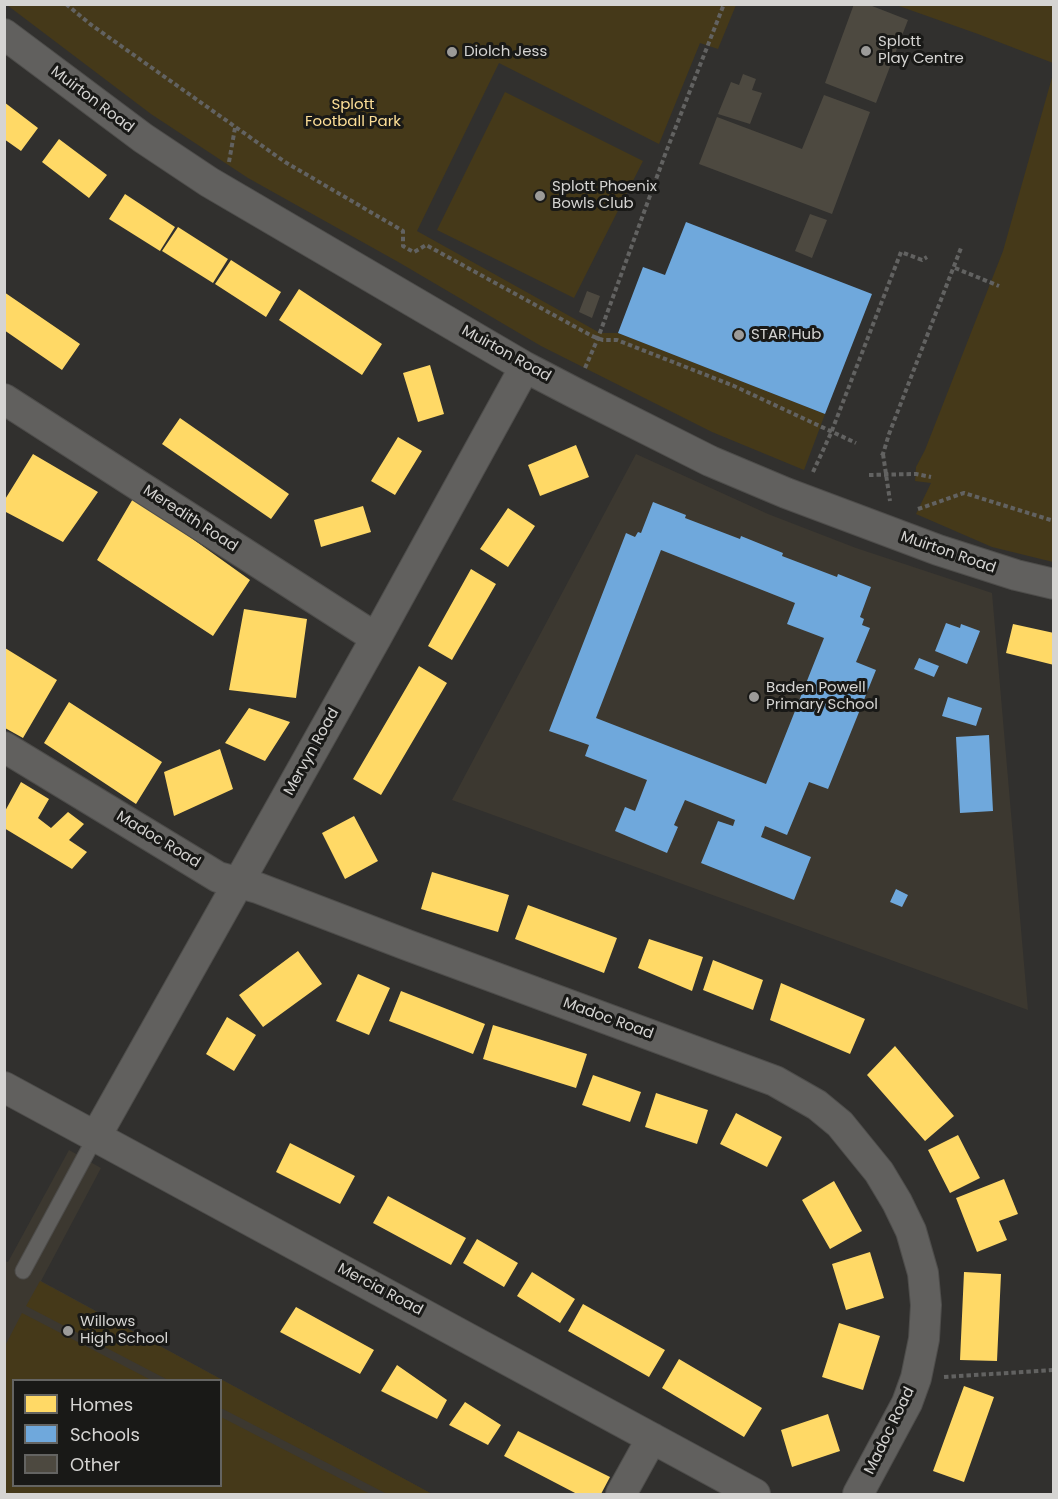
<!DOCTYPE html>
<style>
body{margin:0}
#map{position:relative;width:1058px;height:1499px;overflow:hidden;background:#31302e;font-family:Poppins,sans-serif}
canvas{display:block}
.frame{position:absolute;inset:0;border:6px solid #d5d4d2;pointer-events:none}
.legend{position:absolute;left:12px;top:1379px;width:210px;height:108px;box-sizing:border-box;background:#191917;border:2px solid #646462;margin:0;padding:8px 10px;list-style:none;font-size:18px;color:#d5d4d2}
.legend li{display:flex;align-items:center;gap:12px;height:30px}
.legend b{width:30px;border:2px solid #646462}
</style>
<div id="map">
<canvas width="1058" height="1499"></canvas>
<div class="frame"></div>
<ul class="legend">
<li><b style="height:16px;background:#ffd966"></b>Homes</li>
<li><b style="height:16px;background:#6fa8dc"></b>Schools</li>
<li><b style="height:16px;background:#4d4940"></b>Other</li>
</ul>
</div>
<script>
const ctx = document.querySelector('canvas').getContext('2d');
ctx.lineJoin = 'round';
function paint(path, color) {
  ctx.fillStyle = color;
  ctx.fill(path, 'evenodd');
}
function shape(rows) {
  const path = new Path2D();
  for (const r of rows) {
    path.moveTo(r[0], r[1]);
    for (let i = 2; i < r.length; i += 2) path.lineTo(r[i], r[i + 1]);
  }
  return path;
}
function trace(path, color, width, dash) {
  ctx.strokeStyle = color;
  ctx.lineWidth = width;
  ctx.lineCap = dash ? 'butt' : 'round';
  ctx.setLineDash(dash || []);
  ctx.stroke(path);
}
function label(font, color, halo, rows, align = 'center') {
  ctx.font = font + ' Poppins,sans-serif';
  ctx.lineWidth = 6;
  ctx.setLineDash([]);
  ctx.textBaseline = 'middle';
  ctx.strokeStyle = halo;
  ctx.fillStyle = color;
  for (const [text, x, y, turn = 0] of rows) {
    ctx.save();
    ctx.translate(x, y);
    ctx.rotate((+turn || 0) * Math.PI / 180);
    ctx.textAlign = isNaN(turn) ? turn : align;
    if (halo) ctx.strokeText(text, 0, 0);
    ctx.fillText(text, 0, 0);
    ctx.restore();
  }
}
paint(shape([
 [636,454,768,514,856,548,992,593,1028,1010,452,800],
 [69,1150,101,1168,41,1281,432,1494,5,1494,4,1261,8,1262],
 [14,1380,220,1380,220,1486,14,1486]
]), '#3c3830');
paint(shape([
 [7,5,736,5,718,49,700,43,659,144,499,63,417,231,600,333,618,333,825,414,804,470,712,432,541,346,400,263,248,178,151,114],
 [896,5,1053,5,1053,63,978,34],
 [1053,74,1053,562,992,547,916,514,931,483,915,481,916,467,925,450,1003,251],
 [505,92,643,161,574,298,437,230],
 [40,1281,432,1494,387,1494,221,1408,220,1380,168,1380,26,1306],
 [22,1313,151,1380,14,1380,14,1486,220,1486,221,1417,370,1494,5,1494,5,1346]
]), '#453919');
paint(shape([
 [4,102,38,128,21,151,4,139],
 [59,139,107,175,89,198,42,162],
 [125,194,175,227,160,251,109,219],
 [178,227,228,259,213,283,162,251],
 [231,260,281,292,266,317,215,284],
 [299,289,382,344,362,375,279,320],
 [4,292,80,344,62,370,4,330],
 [430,365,444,414,418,422,403,373],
 [180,418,289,494,271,519,162,444],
 [398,437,422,451,395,495,371,481],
 [576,445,589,477,540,496,528,465],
 [33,454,98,492,63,542,4,511,4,501],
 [134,497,250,580,213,636,97,560],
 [363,506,371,532,321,547,314,520],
 [508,508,535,526,508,567,480,549],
 [471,569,496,584,452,660,428,646],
 [244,609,307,619,296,698,229,690],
 [1013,624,1054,633,1054,665,1006,653],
 [5,648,57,680,23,738,5,728],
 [419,666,447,683,381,795,353,779],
 [69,702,162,762,136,804,44,743],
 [249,708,290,722,265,761,225,743],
 [220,749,233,789,174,816,164,772],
 [21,782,49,799,38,818,51,828,68,812,84,824,69,840,87,852,72,869,4,828,4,813],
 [354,816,378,861,345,879,322,833],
 [432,872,509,895,498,932,421,909],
 [528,905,617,938,604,973,515,939],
 [649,939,703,957,692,991,638,968],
 [298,951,322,984,263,1027,239,995],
 [713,960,763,980,753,1010,703,990],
 [358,974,390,988,369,1035,336,1021],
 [781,983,865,1019,850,1054,770,1020],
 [401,991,485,1024,473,1054,389,1021],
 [227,1017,256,1035,234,1071,206,1054],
 [493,1025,587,1054,576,1088,483,1059],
 [895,1046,954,1116,925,1141,867,1075],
 [593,1075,641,1092,630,1122,582,1105],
 [656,1093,708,1110,697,1144,645,1127],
 [736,1113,782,1137,767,1167,720,1144],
 [958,1135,980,1178,950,1193,928,1150],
 [290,1143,355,1176,340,1204,276,1172],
 [1004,1179,1018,1214,999,1221,1007,1240,977,1252,956,1198],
 [834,1181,862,1231,830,1249,802,1200],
 [388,1196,466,1238,451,1265,373,1223],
 [477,1239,518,1263,504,1287,463,1263],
 [870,1252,884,1298,846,1310,832,1264],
 [532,1272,575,1299,560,1323,517,1296],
 [964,1272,1001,1274,997,1361,960,1360],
 [583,1304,665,1350,649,1377,568,1331],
 [296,1307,374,1350,360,1374,280,1332],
 [839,1323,880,1336,863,1390,822,1377],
 [679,1359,762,1408,744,1437,662,1388],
 [397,1365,447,1400,437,1419,381,1391],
 [964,1386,994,1397,964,1482,933,1471],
 [465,1402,501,1425,488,1445,449,1425],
 [828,1414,840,1451,792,1467,781,1430],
 [518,1431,610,1477,601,1494,577,1494,504,1456]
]), '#ffd966');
paint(shape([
 [686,222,872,294,825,414,618,333,643,267,665,275],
 [653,502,686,515,685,518,740,539,741,536,783,553,782,556,837,577,838,574,871,587,860,617,864,619,862,625,870,628,856,662,876,670,828,789,809,782,787,835,765,826,761,837,811,857,794,900,701,863,718,821,733,826,735,820,685,800,674,825,678,827,667,853,615,831,625,807,635,811,647,780,585,756,589,745,549,731,626,533,635,537,638,532,641,533],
 [661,550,795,603,787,624,824,638,766,784,596,718],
 [946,623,960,628,961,624,980,631,967,664,935,651],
 [919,658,939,666,934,677,914,669],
 [948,697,982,708,976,726,942,716],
 [989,735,993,811,960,813,956,737],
 [896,889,908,895,902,907,890,902]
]), '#6fa8dc');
paint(shape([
 [854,4,867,4,908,20,876,103,825,83],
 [743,74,756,79,752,90,762,93,750,124,718,114,731,82,739,85],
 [824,95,870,112,832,214,699,164,717,117,802,149],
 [810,214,827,220,812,258,795,251],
 [587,291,600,296,592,318,579,312]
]), '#4d4940');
const service = shape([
 [23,1271,96,1136]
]);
const minor = shape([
 [4,34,143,138,209,182,525,367,575,393,710,461,786,493,938,550,1016,575,1054,584],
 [4,399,376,638],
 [4,747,218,877,258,888,407,945,775,1081,817,1105,840,1124,879,1172,897,1202,911,1231,923,1273,926,1305,924,1339,916,1378,907,1403,858,1494],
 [4,1087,755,1494],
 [96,1136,376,638,525,367],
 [621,1494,652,1438]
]);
trace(service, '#4e4d4b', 17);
trace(minor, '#4e4d4b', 32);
trace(shape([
 [66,4,90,24,285,162,403,231,403,246,408,249,414,252,426,245,592,336,603,340,617,340,734,386,856,443],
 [229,162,235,128],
 [955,268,999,286],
 [585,368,598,338,666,152,724,4],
 [881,453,883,454,889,434,961,248],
 [883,454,890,501],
 [813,472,831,433,901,252,922,260,927,257],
 [869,475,916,474,931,477],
 [918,509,964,493,1054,521],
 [944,1377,1054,1370]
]), '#626261', 4, [4.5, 3]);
trace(service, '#61605e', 15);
trace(minor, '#61605e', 30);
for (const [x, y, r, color] of [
 [866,51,6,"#9c9b99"],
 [452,52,6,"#9c9b99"],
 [540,196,6,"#9c9b99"],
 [739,335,6,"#9c9b99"],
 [754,697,6,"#9c9b99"],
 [68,1331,6,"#9c9b99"]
]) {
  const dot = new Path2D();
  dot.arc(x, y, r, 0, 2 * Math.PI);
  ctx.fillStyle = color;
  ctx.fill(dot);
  trace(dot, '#191917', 2);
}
label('15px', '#d5d4d2', '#191917', [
 ["Splott",878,42],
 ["Play Centre",878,59],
 ["Diolch Jess",464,52],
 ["Splott Phoenix",552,187],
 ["Bowls Club",552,204],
 ["STAR Hub",751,335],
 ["Baden Powell",766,688],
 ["Primary School",766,705],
 ["Willows",80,1322],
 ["High School",80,1339]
], 'left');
label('15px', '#d5d4d2', '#191917', [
 ["Muirton Road",92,100,37],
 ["Muirton Road",506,354,29],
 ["Meredith Road",190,519,33],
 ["Muirton Road",948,553,19],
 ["Mervyn Road",312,752,-61],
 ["Madoc Road",158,840,31],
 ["Madoc Road",608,1019,20],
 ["Mercia Road",380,1290,28],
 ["Madoc Road",890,1431,-64]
]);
label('15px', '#fddf97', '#191917', [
 ["Splott",353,105],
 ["Football Park",353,122]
]);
</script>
